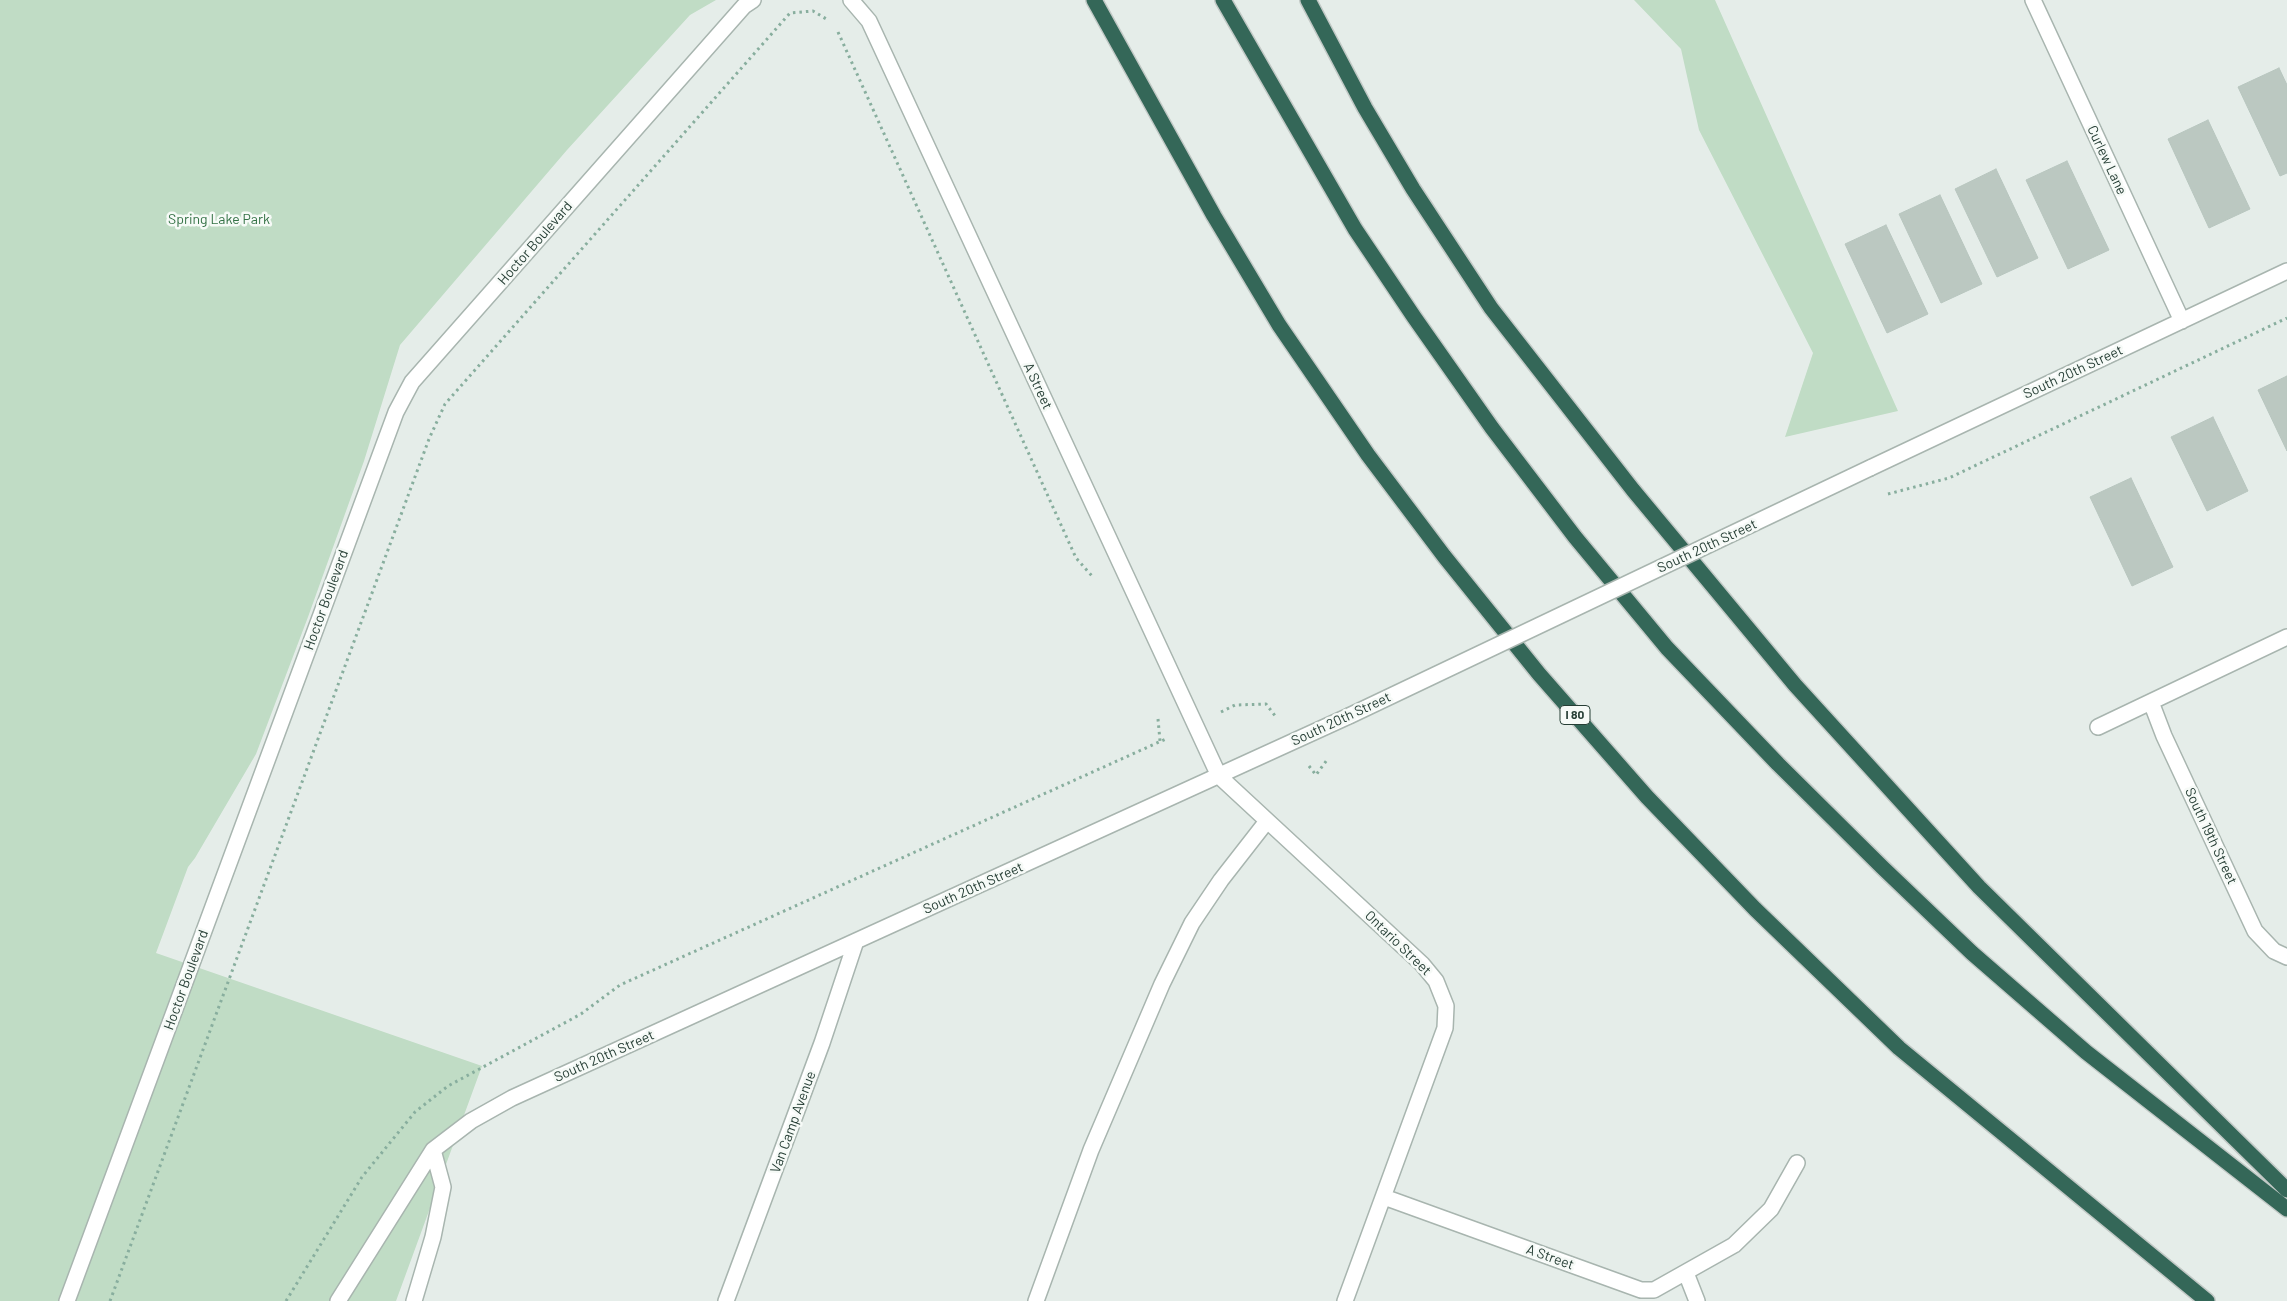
<!DOCTYPE html>
<style>
body{margin:0}
canvas{display:block;background:#e5ede9}
</style>
<canvas width="2287" height="1301"></canvas>
<script>
const ctx = document.querySelector('canvas').getContext('2d');
ctx.lineJoin = 'round';
function paint(path, color) {
  ctx.fillStyle = color;
  ctx.fill(path, 'evenodd');
}
function shape(rows) {
  const path = new Path2D();
  for (const r of rows) {
    path.moveTo(r[0], r[1]);
    for (let i = 2; i < r.length; i += 2) path.lineTo(r[i], r[i + 1]);
  }
  return path;
}
function trace(path, color, width, dash) {
  ctx.strokeStyle = color;
  ctx.lineWidth = width;
  ctx.lineCap = dash ? 'butt' : 'round';
  ctx.setLineDash(dash || []);
  ctx.stroke(path);
}
function label(font, color, halo, rows, align = 'center') {
  ctx.font = font + ' Barlow,sans-serif';
  ctx.lineWidth = 5;
  ctx.setLineDash([]);
  ctx.textBaseline = 'middle';
  ctx.strokeStyle = halo;
  ctx.fillStyle = color;
  for (const [text, x, y, turn = 0] of rows) {
    ctx.save();
    ctx.translate(x, y);
    ctx.rotate((+turn || 0) * Math.PI / 180);
    ctx.textAlign = isNaN(turn) ? turn : align;
    if (halo) ctx.strokeText(text, 0, 0);
    ctx.fillText(text, 0, 0);
    ctx.restore();
  }
}
paint(shape([
 [0,0,716,0,690,15,567,150,400,345,364,461,308,617,256,754,195,858,188,867,156,953,482,1066,396,1301,0,1301],
 [1634,0,1715,0,1898,411,1785,437,1813,353,1699,130,1681,49]
]), '#c0dcc5');
const building = shape([
 [2279,68,2287,85,2287,173,2280,176,2238,87,2279,68],
 [2208,120,2250,209,2209,228,2168,139,2208,120],
 [2067,161,2109,250,2068,269,2026,180,2067,161],
 [1996,169,2038,258,1997,277,1955,189,1996,169],
 [1940,195,1982,284,1941,303,1899,214,1940,195],
 [1886,225,1928,314,1887,333,1845,244,1886,225],
 [2287,376,2287,451,2258,390,2287,376],
 [2213,417,2248,491,2207,511,2171,437,2213,417],
 [2131,478,2173,567,2132,586,2090,497,2131,478]
]);
paint(building, '#bbc8c1');
trace(building, '#b8c6bf', 1);
const minor = shape([
 [851,0,869,21,1219,776,1422,964,1436,981,1446,1006,1445,1028,1345,1301],
 [2033,0,2182,321],
 [1870,468,2287,271],
 [2151,702,2164,736,2255,931,2274,951,2287,957],
 [2098,727,2287,637],
 [1384,1197,1641,1290,1654,1290,1734,1245,1771,1209,1797,1163],
 [1686,1273,1697,1301],
 [67,1301,396,412,412,382,744,6,753,0],
 [338,1301,433,1150,471,1121,512,1098,1349,716],
 [414,1301,433,1237,443,1187,433,1150],
 [726,1301,822,1043,856,941],
 [1036,1301,1091,1150,1162,984,1192,923,1221,880,1267,821]
]);
const highway = shape([
 [1094,0,1214,216,1279,325,1368,455,1444,556,1539,674,1647,797,1755,909,1899,1048,2207,1301],
 [1223,0,1355,229,1414,317,1492,428,1575,537,1667,648,1778,764,1882,867,1972,953,2086,1052,2287,1209],
 [1308,0,1365,108,1413,189,1491,308,1633,490,1795,685,1979,887,2287,1190]
]);
trace(minor, '#a8b5af', 18);
trace(highway, '#c2c9c6', 18);
trace(shape([
 [838,32,1076,558,1092,576],
 [1888,494,1949,478,2287,318],
 [1221,712,1235,705,1266,704,1276,717],
 [1158,719,1160,741],
 [1309,766,1316,775,1327,760],
 [110,1301,429,439,445,404,790,13,813,11,828,20],
 [286,1301,362,1177,415,1112,448,1086,581,1014,620,985,1168,738]
]), '#88ae9e', 3, [2.5, 4]);
trace(minor, '#fff', 15);
trace(highway, '#346758', 15);
const minorBridge = shape([
 [1349,716,1870,468]
]);
trace(minorBridge, '#a8b5af', 18, []);
trace(minorBridge, '#fff', 15);
for (const [x, y, w] of [
 [1575,715,30]
]) {
  const box = new Path2D();
  box.roundRect(x - w / 2, y - 9.5, w, 19, 4);
  ctx.fillStyle = '#f6faf7';
  ctx.fill(box);
  trace(box, '#263e35', 1);
}
label('bold 12px', '#263e35', null, [
 ["I 80",1575,715]
]);
label('14px', '#263e35', '#f6faf7', [
 ["Curlew Lane",2107,160,65],
 ["Hoctor Boulevard",535,243,-49],
 ["South 20th Street",2073,372,-25],
 ["A Street",1038,386,65],
 ["South 20th Street",1707,546,-25],
 ["Hoctor Boulevard",326,600,-70],
 ["South 20th Street",1341,719,-25],
 ["South 19th Street",2211,836,65],
 ["South 20th Street",973,888,-24],
 ["Ontario Street",1398,943,44],
 ["Hoctor Boulevard",186,980,-70],
 ["South 20th Street",604,1056,-24],
 ["Van Camp Avenue",793,1122,-70],
 ["A Street",1550,1257,20]
]);
label('14px', '#337145', '#f6faf7', [
 ["Spring Lake Park",219,219]
]);
</script>
